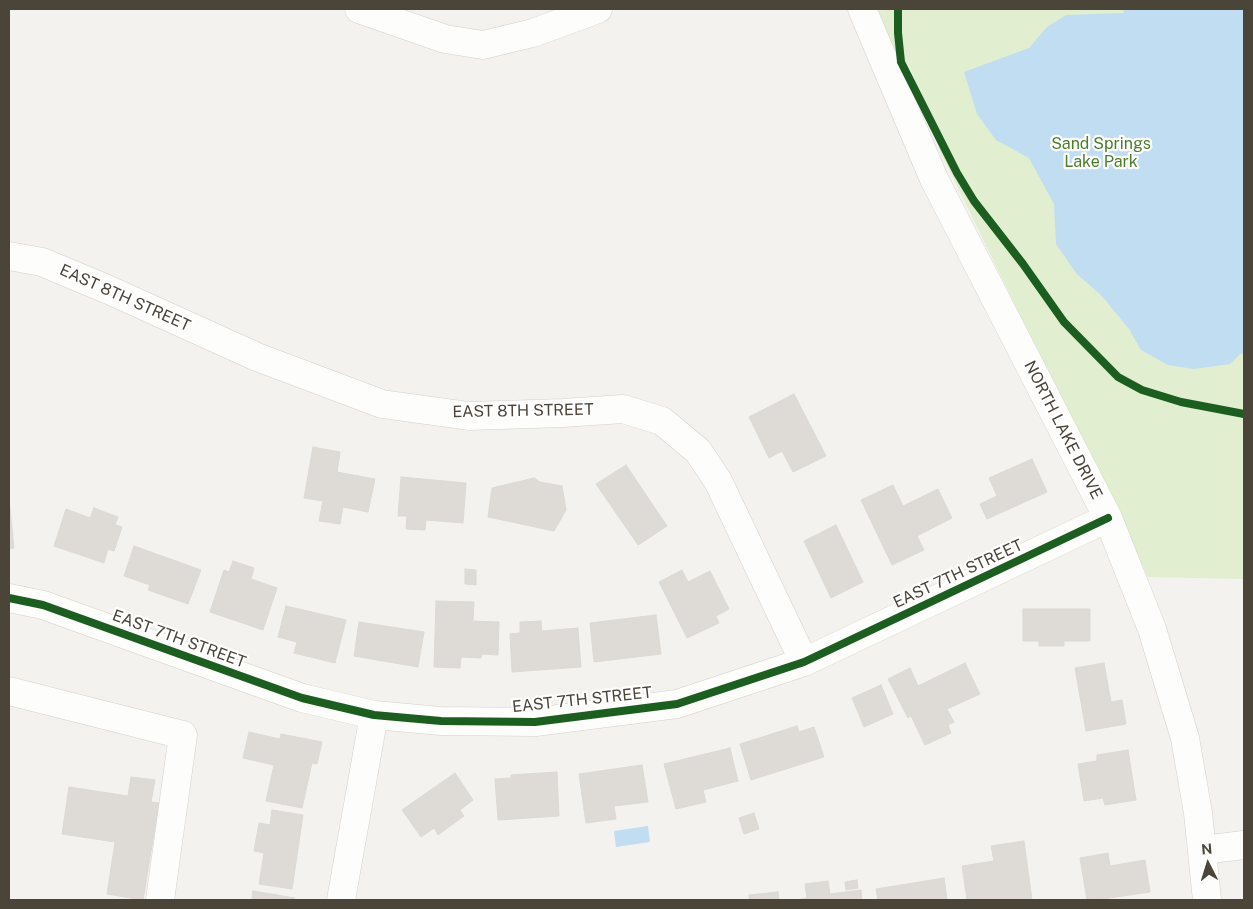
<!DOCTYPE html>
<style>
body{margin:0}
#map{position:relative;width:1253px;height:909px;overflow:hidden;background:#f4f2ee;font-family:"Public Sans",sans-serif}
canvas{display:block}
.frame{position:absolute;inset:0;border:10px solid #4b4439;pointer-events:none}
.north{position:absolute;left:1183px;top:839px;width:50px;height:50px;-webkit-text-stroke:4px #fff;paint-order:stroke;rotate:355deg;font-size:14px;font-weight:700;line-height:20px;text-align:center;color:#4b4439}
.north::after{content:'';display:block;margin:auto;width:18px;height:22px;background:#4b4439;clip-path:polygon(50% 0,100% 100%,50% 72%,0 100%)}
</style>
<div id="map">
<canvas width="1253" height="909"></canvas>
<div class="frame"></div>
<div class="north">N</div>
</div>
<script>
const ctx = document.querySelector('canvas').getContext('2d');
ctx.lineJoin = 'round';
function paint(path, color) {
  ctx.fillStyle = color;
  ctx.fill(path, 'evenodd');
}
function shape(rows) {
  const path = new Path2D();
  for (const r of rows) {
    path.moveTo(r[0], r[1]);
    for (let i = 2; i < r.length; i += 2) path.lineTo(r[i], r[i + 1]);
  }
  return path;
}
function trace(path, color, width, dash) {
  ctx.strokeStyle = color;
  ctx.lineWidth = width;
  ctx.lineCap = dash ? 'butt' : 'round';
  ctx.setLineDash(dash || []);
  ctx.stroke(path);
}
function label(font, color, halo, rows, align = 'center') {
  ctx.font = font + ' "Public Sans",sans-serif';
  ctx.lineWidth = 4.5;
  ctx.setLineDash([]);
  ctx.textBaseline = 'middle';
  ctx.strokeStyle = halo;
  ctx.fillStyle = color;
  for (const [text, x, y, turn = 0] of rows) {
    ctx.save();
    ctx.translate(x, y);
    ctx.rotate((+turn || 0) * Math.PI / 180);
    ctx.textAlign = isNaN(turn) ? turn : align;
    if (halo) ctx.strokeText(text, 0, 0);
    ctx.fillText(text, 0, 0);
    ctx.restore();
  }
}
paint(shape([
 [878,9,1244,9,1244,579,1148,577,939,149,942,137,908,64,893,48]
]), '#e1eecf');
paint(shape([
 [1123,9,1244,9,1244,354,1240,354,1230,364,1194,369,1168,365,1141,350,1129,329,1102,296,1076,273,1056,244,1054,204,1029,158,996,140,977,114,964,72,1029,48,1047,27,1066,15,1124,13],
 [648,826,650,842,616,847,614,831]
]), '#c0ddf1');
const building = shape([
 [794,394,826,456,793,472,782,451,769,458,749,417,794,394],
 [313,447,340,452,337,472,375,479,368,512,343,507,340,524,319,521,323,501,304,498,313,447],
 [1032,459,1047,492,987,519,980,504,997,496,989,478,1032,459],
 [626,465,667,526,638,545,596,484,626,465],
 [401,477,466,483,463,523,426,520,425,530,406,529,407,516,398,516,401,477],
 [534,478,540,482,562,486,566,510,554,531,488,517,492,488,534,478],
 [893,485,903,506,938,489,952,518,917,536,924,550,892,565,861,500,893,485],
 [9,499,14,548,9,549,9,499],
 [94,508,118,517,115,525,122,527,114,551,108,549,104,563,54,546,66,509,90,518,94,508],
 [836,525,863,582,831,598,804,541,836,525],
 [134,546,201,570,188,604,148,590,150,585,124,576,134,546],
 [233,561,254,568,251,579,277,588,263,630,210,612,224,570,229,572,233,561],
 [465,569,476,570,476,585,465,584,465,569],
 [682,570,688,582,710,571,729,609,716,616,719,623,687,638,659,582,682,570],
 [436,601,474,602,473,621,499,622,498,655,482,654,481,658,461,657,460,668,434,667,436,601],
 [286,606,346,620,335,663,294,653,297,642,278,637,286,606],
 [1023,609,1090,609,1090,641,1064,641,1064,646,1039,646,1039,641,1023,641,1023,609],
 [656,615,661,654,594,662,590,623,656,615],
 [541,621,542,631,578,628,581,667,512,672,510,634,520,633,520,622,541,621],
 [359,622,424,632,418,667,354,656,359,622],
 [965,663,980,694,947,709,954,722,948,725,951,733,925,745,911,716,908,718,888,679,910,668,918,686,965,663],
 [1104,663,1111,702,1122,700,1126,724,1086,731,1075,668,1104,663],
 [881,685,893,714,864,727,852,698,881,685],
 [797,726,799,732,814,727,824,757,751,780,740,744,797,726],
 [249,732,280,739,281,734,322,742,317,764,312,763,302,808,266,801,274,765,243,758,249,732],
 [730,748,738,781,703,790,706,802,676,809,664,764,730,748],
 [1128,750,1136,800,1105,805,1103,798,1084,801,1078,764,1097,761,1097,755,1128,750],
 [642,765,648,802,614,806,616,819,586,823,579,774,642,765],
 [557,772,559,816,498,820,495,779,511,778,511,775,557,772],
 [455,773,473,800,460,810,464,816,438,835,434,828,421,837,402,810,455,773],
 [131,777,155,780,151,802,159,803,143,900,107,894,115,842,62,834,69,787,128,796,131,777],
 [272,810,303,815,292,889,259,884,264,853,254,851,259,823,270,825,272,810],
 [754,813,759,829,744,834,739,818,754,813],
 [1024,841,1032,900,967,900,962,866,994,861,991,846,1024,841],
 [1108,853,1110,866,1145,860,1150,892,1096,900,1087,900,1080,858,1108,853],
 [944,878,947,900,878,900,876,889,944,878],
 [857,880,858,888,846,890,845,882,857,880],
 [828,881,830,894,861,890,862,900,796,900,807,898,805,884,828,881],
 [253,891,295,898,294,900,252,900,253,891],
 [778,892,779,900,749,900,749,895,778,892]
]);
paint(building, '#dedbd6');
trace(building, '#dcd9d4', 1);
const minor = shape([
 [359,9,445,39,483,45,533,33,598,9],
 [862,9,934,179,1108,518,1152,629,1185,738,1198,813,1207,900],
 [9,256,42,262,109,290,257,357,382,404,469,416,563,413,623,409,662,421,698,451,718,481,804,662],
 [9,598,43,605,302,698,374,715,441,721,535,722,677,704,804,662,1108,518],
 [9,691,183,735,160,900],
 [1202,850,1244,845],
 [341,900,374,715]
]);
trace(minor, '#d2d0cb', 29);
trace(minor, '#fdfdfc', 28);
trace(shape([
 [898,9,898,33,901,62,957,173,974,201,1023,264,1064,322,1118,377,1142,390,1181,402,1244,414],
 [9,598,43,605,302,698,374,715,441,721,535,722,677,704,804,662,1108,518]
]), '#1b5e20', 8);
label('16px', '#4a7f2a', '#fff', [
 ["Sand Springs",1101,144],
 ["Lake Park",1101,162]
]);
label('16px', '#4b4439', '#fff', [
 ["EAST 8TH STREET",125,298,24],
 ["EAST 8TH STREET",523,411,-1],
 ["NORTH LAKE DRIVE",1063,430,63],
 ["EAST 7TH STREET",958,574,-25],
 ["EAST 7TH STREET",179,639,20],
 ["EAST 7TH STREET",582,700,-6]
]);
</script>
